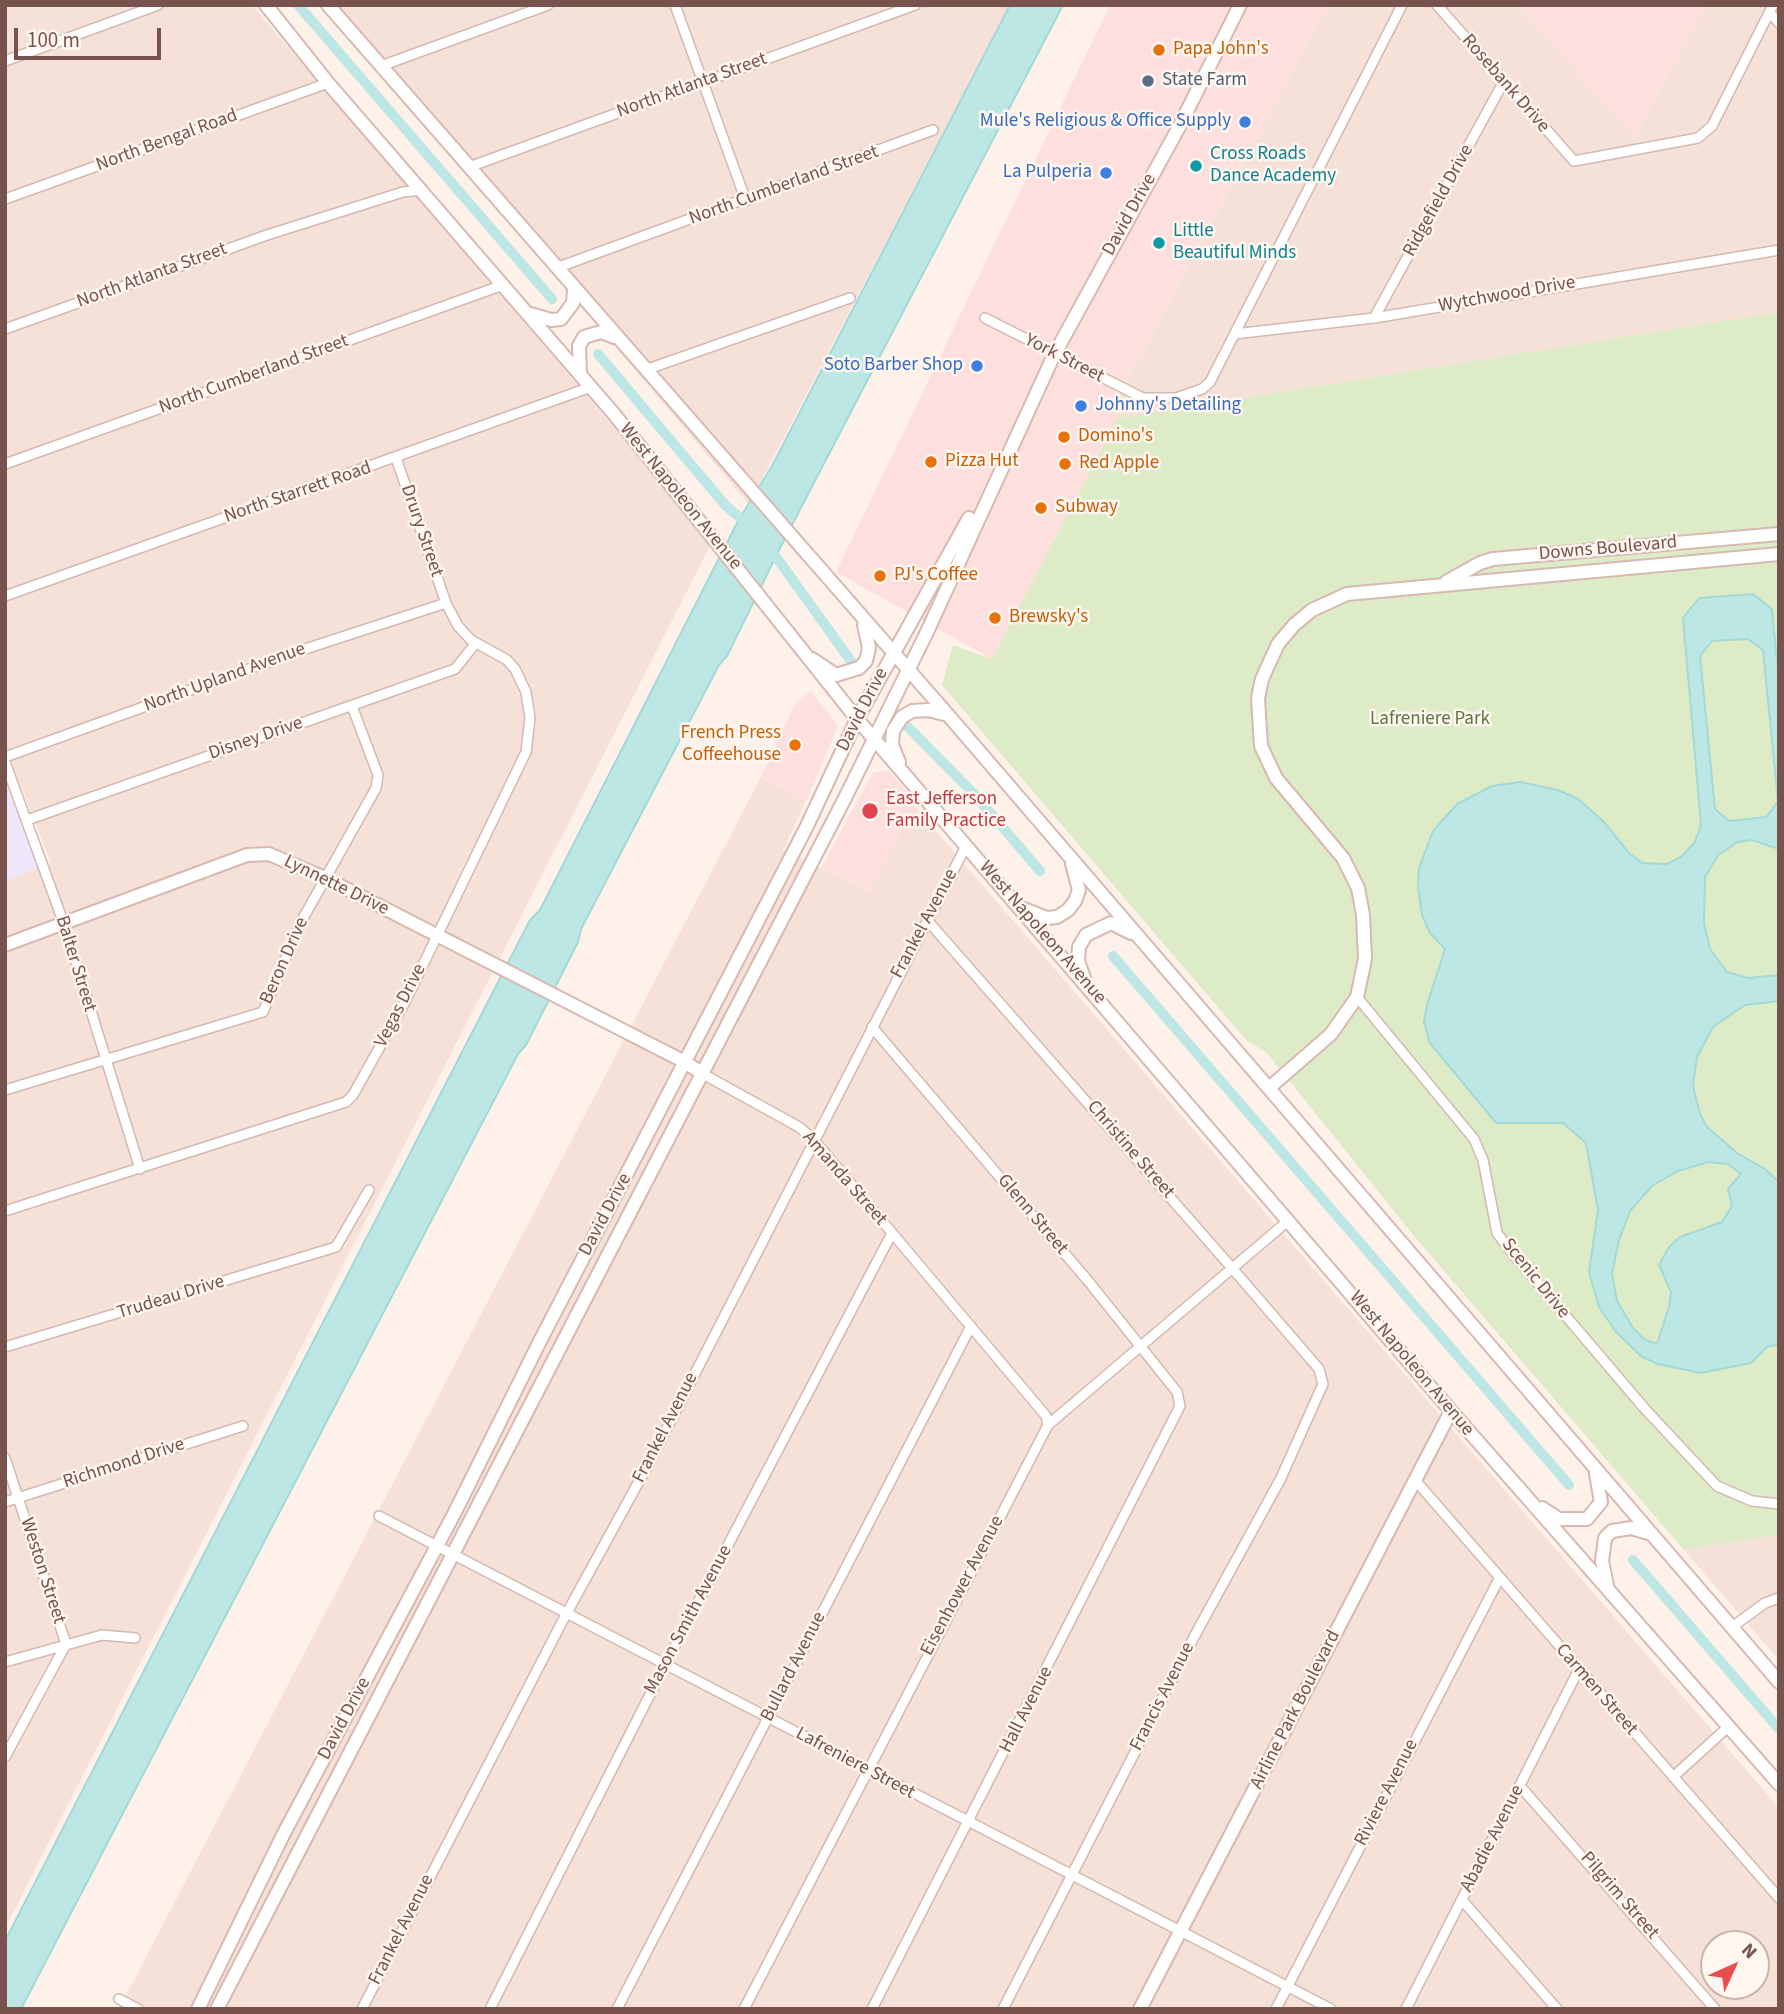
<!DOCTYPE html>
<style>
body{margin:0}
#map{position:relative;width:1784px;height:2014px;overflow:hidden;background:#fdf1e9;font-family:"Source Sans 3",sans-serif}
canvas{display:block}
.frame{position:absolute;inset:0;border:7px solid #78524c;pointer-events:none}
.north{position:absolute;left:1700px;top:1930px;width:70px;height:70px;box-sizing:border-box;background:#fff6f0;border:2px solid #c9b4ae;border-radius:50%;rotate:45deg;font-size:19px;font-weight:700;line-height:28px;text-align:center;color:#78524c}
.north::after{content:'';display:block;margin:auto;width:24px;height:32px;background:#e74f4e;clip-path:polygon(50% 0,100% 100%,50% 72%,0 100%)}
.scale{position:absolute;left:14px;top:28px;width:147px;height:32px;box-sizing:border-box;border:4px solid #78524c;border-top:0;padding-left:9px;font-size:21px;line-height:24px;white-space:nowrap;color:#78524c;-webkit-text-stroke:5px #fff6f0;paint-order:stroke}
</style>
<div id="map">
<canvas width="1784" height="2014"></canvas>
<div class="frame"></div>
<div class="north">N</div>
<div class="scale">100 m</div>
</div>
<script>
const ctx = document.querySelector('canvas').getContext('2d');
ctx.lineJoin = 'round';
function paint(path, color) {
  ctx.fillStyle = color;
  ctx.fill(path, 'evenodd');
}
function shape(rows) {
  const path = new Path2D();
  for (const r of rows) {
    path.moveTo(r[0], r[1]);
    for (let i = 2; i < r.length; i += 2) path.lineTo(r[i], r[i + 1]);
  }
  return path;
}
function trace(path, color, width, dash) {
  ctx.strokeStyle = color;
  ctx.lineWidth = width;
  ctx.lineCap = dash ? 'butt' : 'round';
  ctx.setLineDash(dash || []);
  ctx.stroke(path);
}
function label(font, color, halo, rows, align = 'center') {
  ctx.font = font + ' "Source Sans 3",sans-serif';
  ctx.lineWidth = 5;
  ctx.setLineDash([]);
  ctx.textBaseline = 'middle';
  ctx.strokeStyle = halo;
  ctx.fillStyle = color;
  for (const [text, x, y, turn = 0] of rows) {
    ctx.save();
    ctx.translate(x, y);
    ctx.rotate((+turn || 0) * Math.PI / 180);
    ctx.textAlign = isNaN(turn) ? turn : align;
    if (halo) ctx.strokeText(text, 0, 0);
    ctx.fillText(text, 0, 0);
    ctx.restore();
  }
}
paint(shape([
 [5,5,252,5,712,542,5,1928,5,881,51,863,5,746],
 [325,5,1010,5,749,504],
 [1328,5,1519,5,1635,138,1705,5,1779,5,1779,312,1118,418,1110,413],
 [761,777,806,801,783,850,869,892,915,807,1779,1808,1779,2009,119,2009],
 [1714,1944,1756,1944,1756,1986,1714,1986],
 [1779,1535,1779,1660,1684,1550]
]), '#f5e1d7');
paint(shape([
 [1110,5,1328,5,1110,412,1118,418,992,659,836,572],
 [1519,5,1705,5,1635,138],
 [811,691,838,726,806,801,761,777,795,704],
 [888,770,915,801,915,807,870,892,821,868,873,773]
]), '#fde0dd');
paint(shape([
 [5,781,38,868,5,881]
]), '#eee6fa');
paint(shape([
 [1779,312,1779,1535,1684,1550,1414,1236,1267,1053,1246,1040,942,685,953,645,992,659,1118,418]
]), '#deebc7');
const water = shape([
 [1010,5,1063,5,781,546,727,656,719,665,581,929,578,942,526,1045,518,1054,21,2009,5,2009,5,1941,530,920,540,910,738,521,772,466,1010,5],
 [1753,594,1772,609,1779,682,1779,849,1752,840,1738,842,1718,855,1705,877,1704,923,1710,949,1727,972,1748,978,1779,975,1779,1001,1745,1005,1713,1027,1697,1057,1693,1086,1700,1114,1707,1127,1737,1153,1765,1169,1779,1182,1779,1344,1767,1347,1751,1363,1701,1373,1658,1364,1642,1357,1616,1332,1599,1307,1589,1272,1598,1210,1586,1143,1563,1123,1496,1123,1430,1043,1424,1022,1427,1005,1445,949,1430,933,1422,915,1418,887,1419,868,1433,831,1457,804,1492,786,1520,782,1558,790,1578,799,1603,821,1629,853,1642,863,1667,864,1681,857,1695,842,1701,824,1683,618,1699,598,1753,594],
 [1748,639,1763,650,1778,802,1766,817,1729,821,1715,809,1700,656,1712,641,1748,639],
 [1708,1162,1728,1164,1741,1174,1728,1189,1732,1206,1722,1222,1680,1237,1669,1247,1659,1265,1671,1292,1669,1307,1657,1344,1644,1339,1633,1328,1617,1301,1612,1274,1619,1240,1630,1211,1652,1186,1678,1171,1708,1162]
]);
paint(water, '#bde7e4');
trace(water, '#a3d9d6', 2);
trace(shape([
 [298,5,552,299],
 [598,354,726,506,751,527],
 [769,547,853,664],
 [906,725,975,795,1040,871],
 [1113,956,1569,1485],
 [1633,1560,1779,1729]
]), '#bde7e4', 10);
const street = shape([
 [675,5,746,201],
 [1437,5,1574,161,1698,138,1712,126,1773,5],
 [1770,13,1779,23],
 [5,61,158,5],
 [381,66,548,5],
 [469,167,915,5],
 [5,199,328,83],
 [556,268,933,130],
 [985,318,1143,398,1176,398,1202,389,1210,382,1402,5],
 [1374,318,1503,83],
 [5,329,267,235,403,192,421,190],
 [1234,334,1374,318,1779,250],
 [645,370,850,298],
 [5,464,503,285],
 [5,596,591,387],
 [5,757,296,652,446,603],
 [5,762,64,924,140,1169],
 [27,820,455,669,475,644],
 [927,920,1232,1268,1319,1369,1323,1384,1281,1478,1194,1637,1003,2009],
 [1357,997,1474,1139,1483,1160,1497,1233,1514,1255,1645,1409,1717,1486,1752,1501,1779,1504],
 [872,1027,1089,1282,1177,1392,1180,1406,872,2009],
 [703,1074,799,1127,814,1140,1046,1416,1048,1425],
 [5,1090,263,1012,301,922,376,788,378,775,352,706],
 [5,1211,346,1102,353,1095,406,1000,526,752,530,718,526,692,515,669,507,660,471,640,458,626,446,603,396,458],
 [5,1347,336,1247,369,1190],
 [5,1458,66,1644,5,1757],
 [1415,1480,1779,1898],
 [5,1502,243,1426],
 [379,1516,1331,2009],
 [1732,1627,1765,1603,1779,1598],
 [5,1662,102,1635,135,1638],
 [1673,1777,1728,1727],
 [1520,1786,1715,2009],
 [1462,1900,1557,2009],
 [119,1999,138,2009],
 [362,2009,563,1620,649,1463,966,846],
 [490,2009,665,1665,892,1233],
 [617,2009,971,1326],
 [744,2009,1048,1425,1289,1220],
 [1276,2009,1499,1579],
 [1406,2009,1579,1669]
]);
const secondary = shape([
 [266,5,328,83,614,414,857,719,1451,1411,1779,1784],
 [328,5,948,715,1779,1682],
 [527,313,551,320,561,319,573,303,574,289],
 [580,375,579,346,584,337,601,332,614,337],
 [1446,582,1480,563,1493,559,1779,534],
 [812,659,836,675,859,668,866,661,869,648,864,625],
 [899,762,892,745,893,731,902,717,912,711,928,710,948,715],
 [1024,909,1047,918,1057,917,1068,910,1075,901,1079,890,1072,864],
 [5,945,247,855,269,854,325,878,685,1062,703,1074],
 [1084,978,1078,961,1079,947,1086,935,1111,923,1131,933],
 [1269,1088,1331,1034,1357,997,1365,959,1363,915,1358,888,1343,858,1276,778,1261,746,1258,698,1262,679,1278,644,1294,625,1312,610,1347,594,1779,554],
 [1542,1508,1559,1519,1587,1519,1601,1502,1596,1474],
 [1608,1590,1602,1561,1605,1538,1612,1531,1631,1528,1652,1534],
 [198,2009,283,1835,454,1514,539,1343,806,828,857,719,969,518],
 [217,2009,844,800,927,632,1054,355,1179,127,1240,5],
 [1140,2009,1451,1411]
]);
trace(street, '#d2b9b1', 12);
trace(secondary, '#d7b9b1', 16);
trace(street, '#fff', 9);
trace(secondary, '#fff', 12);
for (const [x, y, r, color] of [
 [1159,50,7,"#e8710a"],
 [1148,81,7,"#5c6f8a"],
 [1245,122,7,"#3f7fe0"],
 [1196,166,7,"#0f9aa8"],
 [1106,173,7,"#3f7fe0"],
 [1159,243,7,"#0f9aa8"],
 [977,366,7,"#3f7fe0"],
 [1081,406,7,"#3f7fe0"],
 [1064,437,7,"#e8710a"],
 [931,462,7,"#e8710a"],
 [1065,464,7,"#e8710a"],
 [1041,508,7,"#e8710a"],
 [880,576,7,"#e8710a"],
 [995,618,7,"#e8710a"],
 [795,745,7,"#e8710a"],
 [870,811,9,"#e0444e"]
]) {
  const dot = new Path2D();
  dot.arc(x, y, r, 0, 2 * Math.PI);
  ctx.fillStyle = color;
  ctx.fill(dot);
  trace(dot, '#fff6f0', 2.5);
}
label('19px', '#c56008', '#fff6f0', [
 ["Papa John's",1173,50],
 ["Domino's",1078,437],
 ["Pizza Hut",945,462],
 ["Red Apple",1079,464],
 ["Subway",1055,508],
 ["PJ's Coffee",894,576],
 ["Brewsky's",1009,618],
 ["French Press",781,734,"right"],
 ["Coffeehouse",781,756,"right"]
], 'left');
label('19px', '#4e5e75', '#fff6f0', [
 ["State Farm",1162,81]
], 'left');
label('19px', '#78524c', '#fff6f0', [
 ["Rosebank Drive",1505,84,49],
 ["North Atlanta Street",692,86,-20],
 ["North Bengal Road",167,141,-20],
 ["North Cumberland Street",784,186,-20],
 ["Ridgefield Drive",1439,201,-61],
 ["David Drive",1130,215,-61],
 ["North Atlanta Street",152,276,-20],
 ["Wytchwood Drive",1507,295,-10],
 ["York Street",1064,359,27],
 ["North Cumberland Street",254,375,-20],
 ["North Starrett Road",298,493,-19],
 ["West Napoleon Avenue",680,497,51],
 ["Drury Street",421,531,71],
 ["Downs Boulevard",1608,549,-5],
 ["North Upland Avenue",225,678,-20],
 ["David Drive",863,710,-63],
 ["Disney Drive",256,739,-19],
 ["Lynnette Drive",336,886,26],
 ["Frankel Avenue",925,924,-62],
 ["West Napoleon Avenue",1042,933,49],
 ["Beron Drive",285,961,-66],
 ["Balter Street",75,964,73],
 ["Vegas Drive",401,1006,-63],
 ["Christine Street",1130,1150,49],
 ["Amanda Street",844,1179,49],
 ["David Drive",606,1215,-62],
 ["Glenn Street",1032,1215,50],
 ["Scenic Drive",1535,1279,51],
 ["Trudeau Drive",171,1298,-17],
 ["West Napoleon Avenue",1411,1364,50],
 ["Frankel Avenue",666,1428,-63],
 ["Richmond Drive",124,1464,-18],
 ["Weston Street",42,1571,72],
 ["Eisenhower Avenue",963,1586,-62],
 ["Mason Smith Avenue",689,1620,-62],
 ["Bullard Avenue",794,1667,-63],
 ["Carmen Street",1596,1690,49],
 ["Francis Avenue",1163,1697,-63],
 ["Hall Avenue",1027,1710,-63],
 ["Airline Park Boulevard",1296,1710,-63],
 ["David Drive",345,1719,-62],
 ["Lafreniere Street",855,1764,28],
 ["Riviere Avenue",1387,1793,-63],
 ["Abadie Avenue",1493,1839,-63],
 ["Pilgrim Street",1619,1896,49],
 ["Frankel Avenue",402,1930,-63]
]);
label('19px', '#366cbe', '#fff6f0', [
 ["Mule's Religious & Office Supply",1231,122],
 ["La Pulperia",1092,173],
 ["Soto Barber Shop",963,366],
 ["Johnny's Detailing",1095,406,"left"]
], 'right');
label('19px', '#0d838f', '#fff6f0', [
 ["Cross Roads",1210,155],
 ["Dance Academy",1210,177],
 ["Little",1173,232],
 ["Beautiful Minds",1173,254]
], 'left');
label('19px', '#5d7841', '#fff6f0', [
 ["Lafreniere Park",1430,720]
]);
label('19px', '#be3a42', '#fff6f0', [
 ["East Jefferson",886,800],
 ["Family Practice",886,822]
], 'left');
</script>
